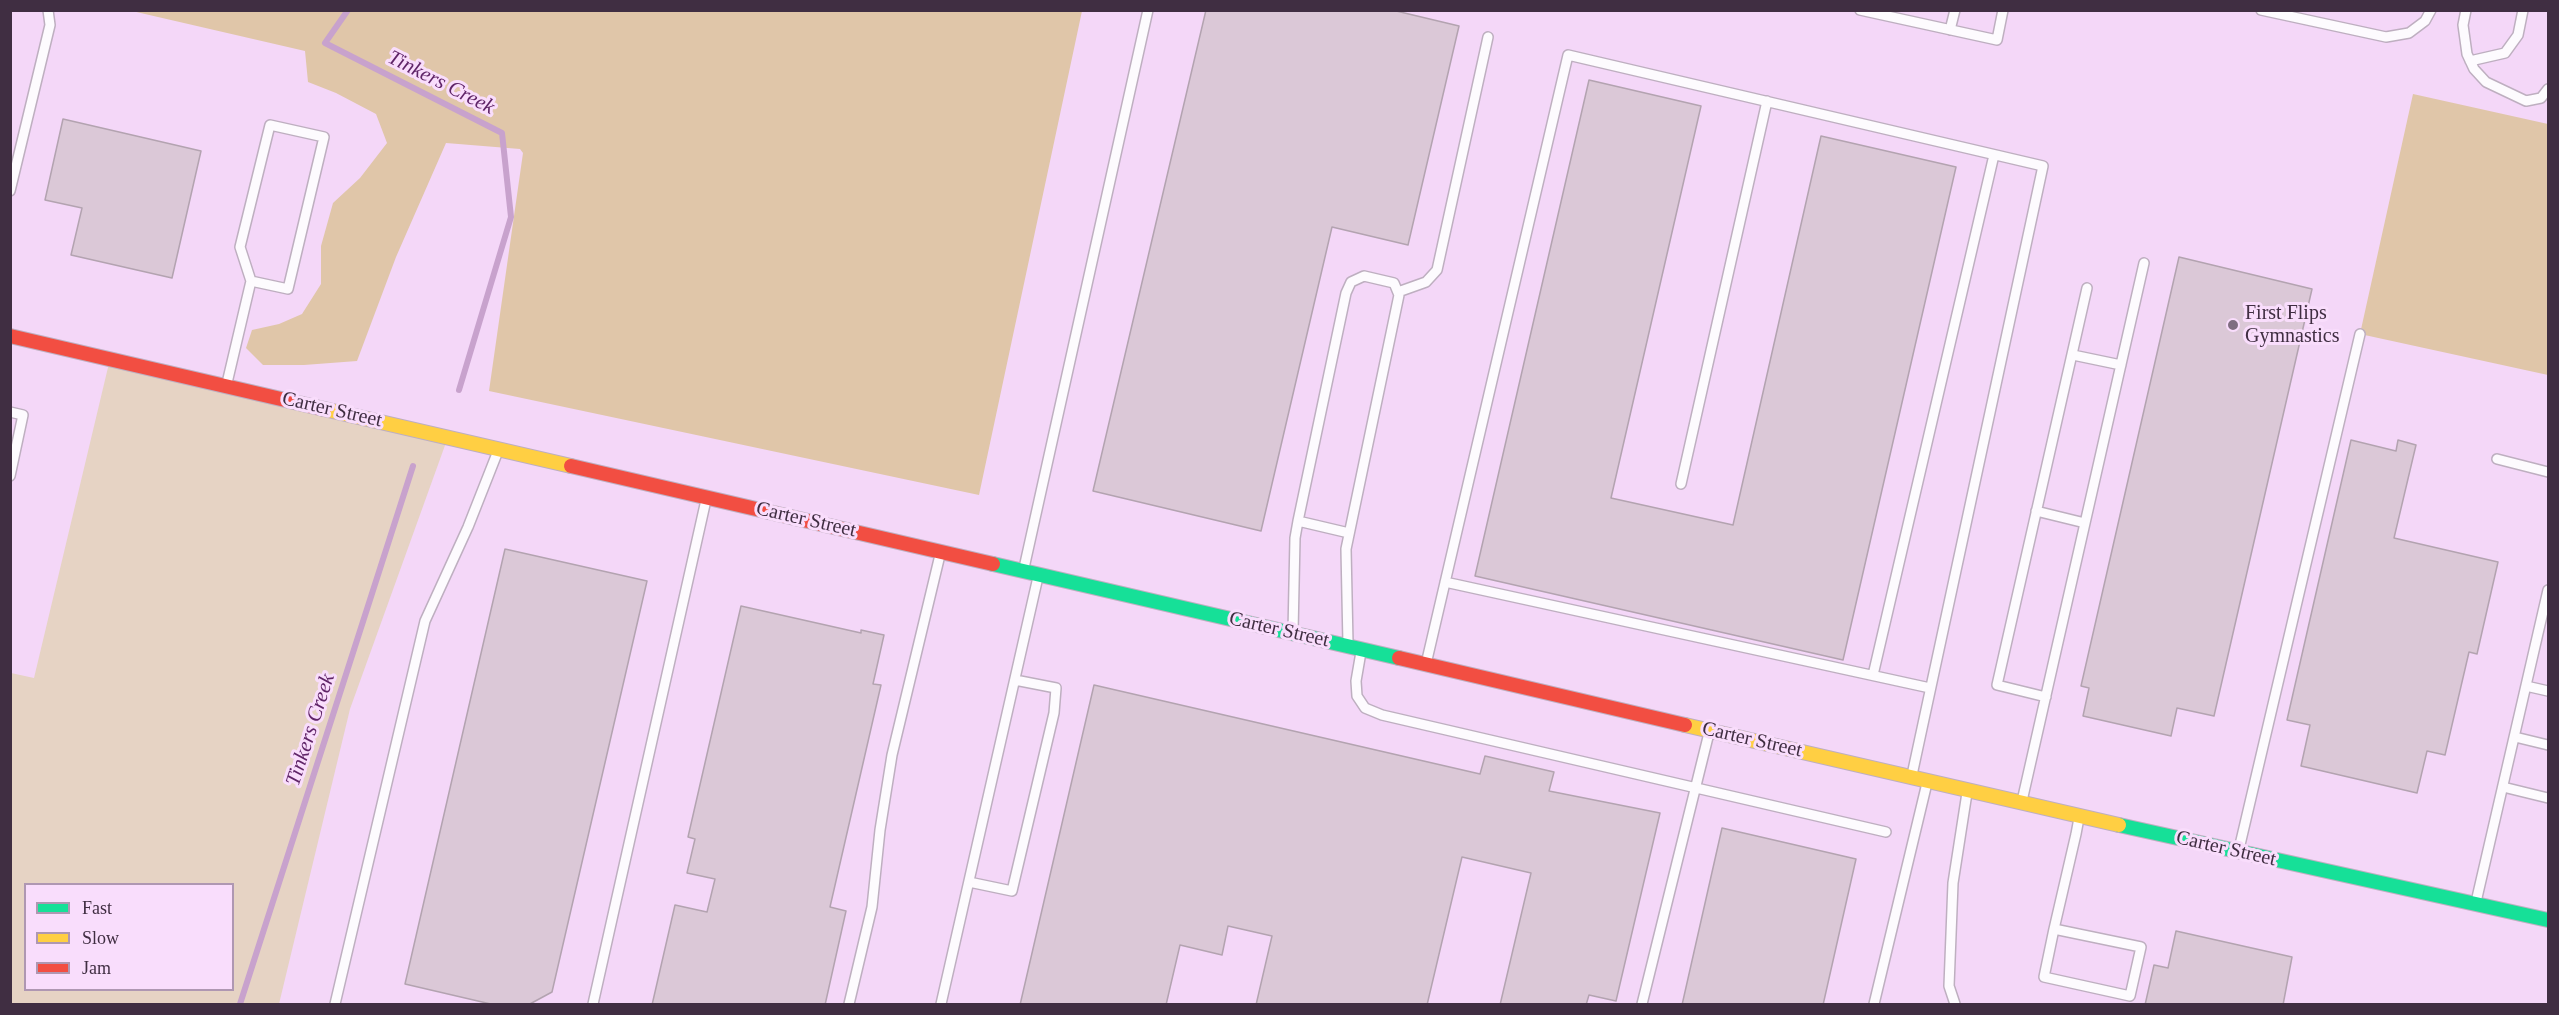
<!DOCTYPE html>
<style>
body{margin:0}
#map{position:relative;width:2559px;height:1015px;overflow:hidden;background:#f3e4f5;font-family:"Times New Roman",serif}
canvas{display:block}
.frame{position:absolute;inset:0;border:12px solid #402e42;pointer-events:none}
.legend{position:absolute;left:24px;top:883px;width:210px;height:108px;box-sizing:border-box;background:#f9ddfc;border:2px solid #af97b2;margin:0;padding:8px 10px;list-style:none;font-size:18px;color:#402e42}
.legend li{display:flex;align-items:center;gap:12px;height:30px}
.legend b{width:30px;border:2px solid #af97b2}
</style>
<div id="map">
<canvas width="2559" height="1015"></canvas>
<div class="frame"></div>
<ul class="legend">
<li><b style="height:8px;background:#16e098"></b>Fast</li>
<li><b style="height:8px;background:#ffcf43"></b>Slow</li>
<li><b style="height:8px;background:#f24e42"></b>Jam</li>
</ul>
</div>
<script>
const ctx = document.querySelector('canvas').getContext('2d');
ctx.lineJoin = 'round';
function paint(path, color) {
  ctx.fillStyle = color;
  ctx.fill(path, 'evenodd');
}
function shape(rows) {
  const path = new Path2D();
  for (const r of rows) {
    path.moveTo(r[0], r[1]);
    for (let i = 2; i < r.length; i += 2) path.lineTo(r[i], r[i + 1]);
  }
  return path;
}
function trace(path, color, width, dash) {
  ctx.strokeStyle = color;
  ctx.lineWidth = width;
  ctx.lineCap = dash ? 'butt' : 'round';
  ctx.setLineDash(dash || []);
  ctx.stroke(path);
}
function label(font, color, halo, rows, align = 'center') {
  ctx.font = font + ' "Times New Roman",serif';
  ctx.lineWidth = 6;
  ctx.setLineDash([]);
  ctx.textBaseline = 'middle';
  ctx.strokeStyle = halo;
  ctx.fillStyle = color;
  for (const [text, x, y, turn = 0] of rows) {
    ctx.save();
    ctx.translate(x, y);
    ctx.rotate((+turn || 0) * Math.PI / 180);
    ctx.textAlign = isNaN(turn) ? turn : align;
    if (halo) ctx.strokeText(text, 0, 0);
    ctx.fillText(text, 0, 0);
    ctx.restore();
  }
}
paint(shape([
 [10,11,2548,11,2548,1004,11,1004],
 [26,884,232,884,232,990,26,990]
]), '#f4d7f8');
paint(shape([
 [110,359,448,437,350,709,279,1004,11,1004,11,673,34,678],
 [26,884,232,884,232,990,26,990]
]), '#e6d3c4');
paint(shape([
 [132,11,1082,11,979,495,489,391,523,153,520,149,446,143,396,257,357,361,304,365,263,365,246,348,252,330,279,324,302,314,321,284,321,246,333,203,360,178,387,143,376,114,336,93,308,82,305,51],
 [2413,94,2548,124,2548,375,2360,334]
]), '#e0c6a9');
trace(shape([
 [348,10,325,43,502,133,511,217,459,390],
 [240,1004,413,466]
]), '#c8a2cd', 6);
const building = shape([
 [1206,10,1392,10,1459,26,1408,245,1332,227,1261,531,1093,491,1206,10],
 [1589,80,1701,106,1611,498,1733,525,1821,136,1956,167,1843,660,1475,576,1589,80],
 [63,119,201,151,172,278,71,255,82,208,45,200,63,119],
 [2179,257,2312,289,2214,716,2177,708,2171,736,2083,716,2089,688,2081,686,2179,257],
 [2351,440,2396,451,2398,440,2416,445,2394,538,2498,562,2477,654,2469,652,2445,755,2427,751,2417,793,2301,766,2310,725,2287,720,2351,440],
 [505,549,647,581,552,992,528,1005,495,1005,405,984,505,549],
 [741,606,861,633,861,630,884,635,873,684,881,685,830,907,846,911,825,1005,652,1005,675,905,707,912,715,879,687,873,695,839,688,837,741,606],
 [1094,685,1480,774,1485,756,1554,772,1549,791,1660,813,1616,1001,1589,995,1586,1005,1500,1005,1531,873,1462,857,1427,1005,1256,1005,1272,936,1228,926,1222,955,1180,945,1166,1005,1020,1005,1094,685],
 [1722,828,1856,859,1823,1005,1682,1005,1722,828],
 [2176,931,2292,957,2283,1005,2145,1005,2154,965,2168,968,2176,931]
]);
paint(building, '#dbc8d7');
trace(building, '#b3a3b0', 1.5);
const lane = shape([
 [1860,10,1997,40,2003,10],
 [2261,10,2386,37,2409,33,2425,21,2431,10],
 [2466,10,2463,25,2467,54,2474,69,2486,82,2526,101,2541,98,2548,89],
 [1950,30,1955,10],
 [2470,61,2505,53,2518,35,2523,10],
 [10,191,50,25,48,10],
 [1398,292,1426,282,1437,270,1488,37],
 [2073,355,2121,365],
 [227,383,251,281,288,289,324,137,270,125,240,247,251,281],
 [10,412,23,415,10,476],
 [2497,459,2548,472],
 [1681,484,1767,101],
 [2036,511,2085,523],
 [1298,521,1349,533],
 [1024,568,1148,10],
 [1445,582,1930,688],
 [1293,632,1295,538,1298,521,1346,293,1351,282,1364,276,1394,283,1399,295,1346,549,1348,644],
 [1361,652,1356,681,1357,696,1365,708,1382,715,1886,832],
 [1426,664,1568,55,2043,166,1912,775],
 [1873,675,1994,155],
 [2526,686,2548,691],
 [2046,697,1997,685,2087,288],
 [2515,737,2548,745],
 [2503,787,2548,798],
 [2022,801,2144,263],
 [2239,849,2360,334],
 [969,882,1012,891,1054,713,1056,688,1015,680],
 [2476,902,2548,590],
 [2054,929,2141,947,2130,996,2044,977,2054,929,2076,834,2079,818],
 [335,1004,425,621,468,527,498,451],
 [593,1004,706,500],
 [849,1004,872,907,880,830,892,755,940,555],
 [941,1004,1038,577],
 [1642,1004,1709,733],
 [1874,1004,1927,783],
 [1955,1004,1949,986,1953,883,1967,793]
]);
const fast = shape([
 [993,564,1399,658],
 [2119,825,2548,920]
]);
const slow = shape([
 [324,409,571,466],
 [1685,725,2119,825]
]);
const jam = shape([
 [10,336,324,409],
 [571,466,993,564],
 [1399,658,1685,725]
]);
trace(lane, '#beafc0', 12);
trace(fast, '#beafc0', 16);
trace(slow, '#beafc0', 16);
trace(jam, '#beafc0', 16);
trace(lane, '#fdfbfe', 9);
trace(fast, '#16e098', 14);
trace(slow, '#ffcf43', 14);
trace(jam, '#f24e42', 14);
for (const [x, y, r, color] of [
 [2233,325,6,"#7f6e81"]
]) {
  const dot = new Path2D();
  dot.arc(x, y, r, 0, 2 * Math.PI);
  ctx.fillStyle = color;
  ctx.fill(dot);
  trace(dot, '#f9ddfc', 2);
}
label('20px', '#402e42', '#f9ddfc', [
 ["First Flips",2245,314],
 ["Gymnastics",2245,337]
], 'left');
label('20px', '#402e42', '#f9ddfc', [
 ["Carter Street",332,410,13],
 ["Carter Street",806,520,13],
 ["Carter Street",1279,630,13],
 ["Carter Street",1752,740,13],
 ["Carter Street",2226,849,13]
]);
label('italic 21px', '#602568', '#f9ddfc', [
 ["Tinkers Creek",441,83,27],
 ["Tinkers Creek",311,730,-72]
]);
</script>
